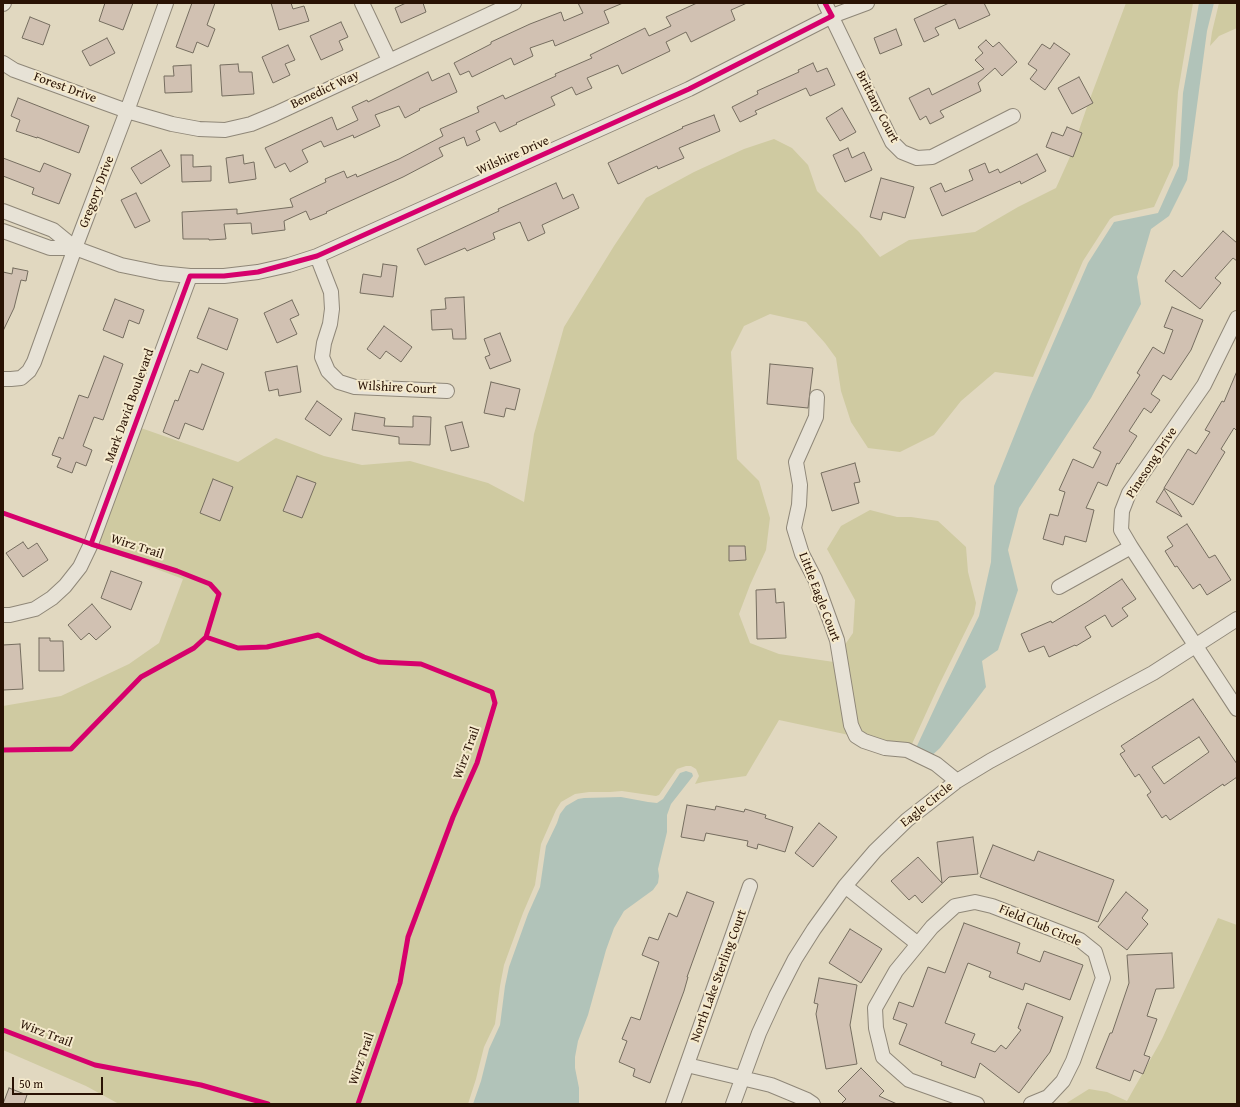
<!DOCTYPE html>
<style>
body{margin:0}
#map{position:relative;width:1240px;height:1107px;overflow:hidden;background:#e1d8c0;font-family:"Gentium Book Plus",serif}
canvas{display:block}
.frame{position:absolute;inset:0;border:4px solid #291204;pointer-events:none}
.scale{position:absolute;left:12px;top:1077px;width:91px;height:18px;box-sizing:border-box;border:2px solid #291204;border-top:0;padding-left:5px;font-size:12px;line-height:14px;white-space:nowrap;color:#291204;-webkit-text-stroke:3px #f5eacd;paint-order:stroke}
</style>
<div id="map">
<canvas width="1240" height="1107"></canvas>
<div class="frame"></div>
<div class="scale">50 m</div>
</div>
<script>
const ctx = document.querySelector('canvas').getContext('2d');
ctx.lineJoin = 'round';
function paint(path, color) {
  ctx.fillStyle = color;
  ctx.fill(path, 'evenodd');
}
function shape(rows) {
  const path = new Path2D();
  for (const r of rows) {
    path.moveTo(r[0], r[1]);
    for (let i = 2; i < r.length; i += 2) path.lineTo(r[i], r[i + 1]);
  }
  return path;
}
function trace(path, color, width, dash) {
  ctx.strokeStyle = color;
  ctx.lineWidth = width;
  ctx.lineCap = dash ? 'butt' : 'round';
  ctx.setLineDash(dash || []);
  ctx.stroke(path);
}
function label(font, color, halo, rows, align = 'center') {
  ctx.font = font + ' "Gentium Book Plus",serif';
  ctx.lineWidth = 4;
  ctx.setLineDash([]);
  ctx.textBaseline = 'middle';
  ctx.strokeStyle = halo;
  ctx.fillStyle = color;
  for (const [text, x, y, turn = 0] of rows) {
    ctx.save();
    ctx.translate(x, y);
    ctx.rotate((+turn || 0) * Math.PI / 180);
    ctx.textAlign = isNaN(turn) ? turn : align;
    if (halo) ctx.strokeText(text, 0, 0);
    ctx.fillText(text, 0, 0);
    ctx.restore();
  }
}
paint(shape([
 [1126,3,1193,3,1178,92,1173,165,1154,207,1114,216,1110,219,1083,261,1033,377,995,372,961,401,934,435,900,452,868,448,851,422,841,391,836,358,825,343,806,322,770,314,744,326,731,352,737,459,759,481,770,518,766,550,750,585,739,614,750,643,779,654,834,662,849,735,779,720,746,776,703,782,695,784,699,776,696,769,691,766,686,766,677,769,659,795,656,796,622,791,610,792,589,792,575,794,561,802,556,810,541,844,535,885,523,913,504,965,500,986,495,1024,484,1047,476,1079,468,1104,119,1104,86,1086,3,1050,3,706,61,696,129,664,159,643,183,579,98,547,141,428,238,462,276,438,324,456,362,465,410,461,488,483,524,502,534,434,564,327,614,246,646,198,694,172,744,149,774,139,792,148,808,165,817,191,859,232,880,257,909,240,975,232,1018,207,1056,188,1069,159,1088,104],
 [1219,3,1237,3,1237,28,1219,36,1210,46,1212,32],
 [870,510,897,517,911,517,938,521,966,547,968,572,976,603,974,614,938,687,912,744,887,741,867,735,861,731,858,722,844,646,853,633,855,600,827,549,841,526],
 [1218,918,1237,925,1237,1104,1065,1104,1089,1089,1107,1092,1127,1101,1162,1039]
]), '#cfcaa1');
paint(shape([
 [1199,3,1214,3,1207,31,1187,180,1169,216,1151,229,1137,277,1141,304,1091,398,1019,508,1008,550,1018,590,998,650,982,661,986,687,940,748,927,760,916,748,943,690,979,616,991,562,994,486,1031,394,1088,263,1114,222,1158,213,1179,166,1183,93],
 [686,771,692,773,693,776,671,804,667,815,667,832,658,869,659,876,658,883,653,890,624,911,614,928,606,950,588,1015,578,1041,575,1057,575,1068,579,1088,579,1104,473,1104,481,1081,489,1049,500,1025,505,986,509,967,528,914,540,887,546,846,557,823,560,814,566,806,578,799,584,798,621,797,648,802,657,803,663,799,680,773]
]), '#b1c3b9');
const building = shape([
 [105,3,133,3,123,30,99,21,105,3],
 [192,3,215,3,207,25,215,29,208,47,197,42,193,53,176,47,192,3],
 [271,3,291,3,293,9,304,6,309,21,279,30,271,3],
 [406,3,423,3,426,12,401,23,395,8,406,3],
 [578,3,623,3,604,11,609,23,555,46,553,40,530,48,533,56,514,65,511,58,472,77,469,71,460,75,454,63,491,44,491,42,530,24,561,12,564,21,583,13,578,3],
 [697,3,747,3,731,10,735,20,691,42,686,32,666,42,670,51,622,74,618,65,587,78,592,88,576,95,572,87,551,97,555,105,516,123,517,124,500,132,495,122,476,131,480,140,467,146,464,137,439,148,443,156,403,177,326,212,327,213,310,220,306,211,284,221,285,230,252,234,251,223,224,224,226,239,209,240,209,239,183,239,182,212,237,209,237,214,293,207,290,199,326,182,325,179,344,171,347,178,356,174,357,177,399,159,443,136,440,129,479,112,477,107,503,95,505,99,556,76,555,74,592,58,590,55,645,28,649,36,671,26,666,17,697,3],
 [949,3,984,3,990,15,959,29,955,19,935,28,939,35,924,42,914,19,949,3],
 [30,17,50,25,43,45,22,38,30,17],
 [341,22,348,37,339,41,343,50,321,60,310,36,341,22],
 [896,29,902,45,880,54,874,38,896,29],
 [107,38,115,53,90,66,82,51,107,38],
 [986,40,993,47,999,42,1017,62,1002,76,995,68,978,83,981,91,940,111,944,117,930,124,926,116,920,120,909,98,929,88,932,95,984,69,975,60,983,53,978,47,986,40],
 [1054,43,1070,54,1045,90,1030,79,1037,70,1028,64,1042,44,1050,49,1054,43],
 [288,45,295,60,285,64,290,75,273,83,262,57,288,45],
 [813,63,817,72,827,68,835,85,810,96,806,88,755,111,757,114,740,122,732,107,758,94,757,91,799,72,798,70,813,63],
 [238,64,239,72,252,72,254,94,222,96,220,65,238,64],
 [191,65,192,92,165,93,164,76,174,76,173,66,191,65],
 [428,72,432,81,449,73,457,92,419,109,420,110,405,118,399,106,375,115,380,126,354,138,353,135,324,147,321,141,302,150,308,162,290,172,285,163,275,168,265,148,332,117,337,130,358,120,352,107,367,100,368,102,428,72],
 [1079,77,1093,103,1072,114,1058,88,1079,77],
 [18,98,89,126,79,153,37,137,37,138,16,131,20,120,11,116,18,98],
 [842,108,856,132,840,141,826,118,842,108],
 [714,115,720,131,679,148,684,158,658,169,657,166,618,184,608,163,683,128,682,127,714,115],
 [1067,127,1082,133,1073,157,1046,147,1052,132,1063,136,1067,127],
 [848,148,852,158,864,152,872,170,845,182,833,155,848,148],
 [161,150,170,166,141,184,131,168,161,150],
 [1037,154,1046,171,1021,184,1020,181,942,216,930,188,941,183,945,192,973,180,969,170,985,163,989,173,998,169,1000,173,1037,154],
 [181,155,193,155,193,167,211,166,211,181,182,182,181,155],
 [243,155,244,164,254,162,256,179,229,183,226,158,243,155],
 [3,158,40,172,44,163,71,174,59,204,32,194,34,188,3,176,3,158],
 [881,178,914,187,905,218,883,212,881,220,870,217,881,178],
 [556,183,563,199,573,194,579,208,542,225,545,233,528,241,520,222,493,233,495,239,467,251,465,248,425,265,417,249,499,211,498,209,556,183],
 [136,193,150,221,135,228,121,200,136,193],
 [1223,231,1237,243,1237,261,1233,258,1215,278,1221,283,1200,309,1165,281,1174,270,1182,277,1223,231],
 [383,264,397,266,393,297,360,293,363,274,381,277,383,264],
 [13,268,28,271,26,281,21,280,14,308,3,331,3,272,12,274,13,268],
 [464,297,466,339,453,339,452,329,432,330,431,310,446,309,445,298,464,297],
 [115,299,144,310,139,324,129,320,123,338,103,330,115,299],
 [292,300,299,315,290,319,297,334,277,343,264,313,292,300],
 [1172,307,1203,320,1191,350,1171,380,1163,375,1151,394,1160,400,1151,413,1144,408,1129,431,1137,436,1119,464,1117,463,1107,486,1098,482,1086,508,1094,510,1086,542,1065,536,1063,545,1043,539,1050,514,1058,516,1065,492,1059,490,1073,459,1093,468,1101,452,1093,448,1140,375,1137,373,1153,347,1164,354,1173,330,1164,327,1172,307],
 [209,308,238,319,227,350,197,338,209,308],
 [384,326,412,347,401,362,386,351,380,359,367,349,384,326],
 [500,333,511,361,490,369,485,357,490,355,484,339,500,333],
 [104,356,123,364,103,420,94,417,83,446,92,450,86,466,76,462,72,473,57,467,61,458,52,455,59,437,63,439,79,395,88,398,104,356],
 [202,364,224,373,203,430,185,423,179,439,163,432,175,400,178,401,190,370,198,373,202,364],
 [770,364,813,368,808,408,767,404,770,364],
 [297,366,301,392,279,396,278,389,269,391,265,372,297,366],
 [1237,371,1237,431,1234,428,1221,449,1225,452,1193,505,1164,488,1188,449,1196,454,1210,432,1205,430,1222,401,1224,402,1237,371],
 [491,382,520,389,515,410,506,408,504,417,484,413,491,382],
 [317,401,342,419,330,436,305,419,317,401],
 [355,413,385,418,384,426,413,427,413,416,431,417,430,445,399,444,399,437,352,430,355,413],
 [462,422,469,447,451,451,445,426,462,422],
 [855,463,860,482,854,483,859,503,832,511,821,473,855,463],
 [297,476,316,483,302,518,283,511,297,476],
 [213,479,233,487,220,521,200,513,213,479],
 [1164,489,1182,517,1156,502,1164,489],
 [1187,524,1209,558,1215,555,1231,580,1207,595,1200,584,1193,589,1177,566,1175,567,1165,551,1173,546,1167,537,1187,524],
 [23,542,28,549,37,543,48,560,23,577,6,553,23,542],
 [729,546,745,546,746,560,729,561,729,546],
 [111,571,142,582,131,610,101,598,111,571],
 [1122,579,1136,599,1122,608,1128,616,1112,627,1105,615,1085,627,1091,637,1076,646,1075,645,1049,657,1044,646,1029,652,1021,634,1051,621,1052,623,1087,602,1122,579],
 [775,589,776,603,784,602,786,638,757,639,756,590,775,589],
 [92,604,111,627,96,640,89,633,81,640,68,625,92,604],
 [39,638,50,638,50,641,63,641,64,671,39,671,39,638],
 [20,644,23,689,3,690,3,645,20,644],
 [1193,699,1237,764,1237,777,1224,786,1223,784,1170,820,1166,815,1162,818,1147,795,1151,792,1139,774,1135,777,1120,754,1125,751,1121,746,1193,699],
 [1199,737,1209,752,1164,784,1152,767,1199,737],
 [687,805,715,810,716,806,744,812,745,809,766,815,765,818,793,827,785,852,758,844,757,849,747,846,748,841,706,833,704,841,681,837,687,805],
 [819,823,837,837,813,867,795,853,819,823],
 [973,837,978,874,949,877,922,903,915,895,909,900,891,881,918,857,942,883,937,842,973,837],
 [993,845,1034,861,1038,851,1114,880,1098,922,980,877,993,845],
 [687,892,714,902,687,977,688,977,684,991,650,1083,633,1076,635,1069,619,1062,627,1041,622,1039,631,1017,640,1020,659,962,642,955,649,937,658,940,669,913,677,917,687,892],
 [1126,892,1148,910,1142,918,1148,924,1127,950,1098,927,1126,892],
 [964,923,1020,943,1017,953,1040,962,1044,951,1083,965,1070,1000,1025,983,1023,990,989,977,991,972,968,963,945,1023,975,1034,971,1043,995,1052,1001,1045,1006,1049,1021,1030,1018,1028,1027,1003,1063,1017,1050,1052,1019,1093,980,1063,975,1078,941,1065,942,1062,899,1044,907,1024,893,1019,899,1002,913,1007,928,967,945,973,964,923],
 [850,929,882,949,861,983,829,963,850,929],
 [1172,953,1174,988,1156,989,1147,1016,1157,1019,1144,1055,1150,1057,1143,1074,1134,1070,1130,1081,1096,1068,1110,1033,1112,1033,1129,983,1127,955,1172,953],
 [819,978,857,985,850,1025,857,1064,826,1069,816,1014,818,1004,814,1003,819,978],
 [861,1068,884,1091,879,1096,897,1104,841,1104,846,1099,838,1091,861,1068],
 [9,1088,27,1095,24,1104,3,1104,9,1088]
]);
paint(building, '#d1c1b2');
trace(building, '#756d5f', 1);
const minor = shape([
 [362,3,389,60],
 [825,3,892,142,902,152,917,158,932,157,1013,116],
 [3,4,4,3],
 [3,63,14,70,127,111,172,124,199,129,225,130,251,124,275,114,514,3],
 [3,211,53,230,75,248,121,265,160,273,190,276,224,276,258,272,289,265,317,256,689,89,832,16,867,3],
 [3,231,50,248,75,248],
 [317,256,331,292,332,309,330,324,324,343,322,357,328,371,339,382,355,387,447,391],
 [1237,318,1204,385,1129,493,1122,511,1121,530,1131,547,1237,709],
 [3,379,11,379,21,378,29,371,34,362,75,248,127,111,166,3],
 [817,397,816,417,796,462,800,485,799,505,794,528,802,554,815,579,837,640,851,725,856,736,864,741,885,748,907,750,936,764,957,781],
 [1059,587,1131,547],
 [3,615,10,615,35,609,52,598,65,586,80,567,91,544,190,276],
 [845,886,918,944],
 [687,1065,771,1085,807,1100,813,1104],
 [673,1104,750,886],
 [733,1104,759,1033,776,996,795,959,814,929,845,886,875,851,907,820,957,781,990,761,1153,673,1237,619],
 [977,1104,909,1080,883,1057,876,1028,875,1008,896,971,932,927,955,906,975,902,992,906,1080,940,1095,952,1103,978,1073,1061,1063,1081,1048,1097,1031,1104]
]);
trace(minor, '#8f8778', 16);
trace(minor, '#e7e2d6', 14);
trace(shape([
 [3,513,91,544,177,571,210,584,219,594,206,637],
 [91,544,190,276,224,276,258,272,317,256,689,89,832,16,825,3],
 [3,750,71,749,141,677,194,648,206,637,238,648,267,647,318,635,364,657,379,662,421,664,492,692,495,703,477,763,453,817,408,937,400,983,358,1104],
 [3,1030,95,1065,201,1085,268,1104]
]), '#d6006c', 5);
label('13px', '#291204', '#f5eacd', [
 ["Forest Drive",65,88,20],
 ["Benedict Way",325,90,-25],
 ["Brittany Court",877,107,63],
 ["Wilshire Drive",513,156,-24],
 ["Gregory Drive",97,192,-69],
 ["Wilshire Court",397,388,3],
 ["Mark David Boulevard",130,406,-70],
 ["Pinesong Drive",1152,463,-57],
 ["Wirz Trail",137,547,18],
 ["Little Eagle Court",819,597,69],
 ["Wirz Trail",467,753,-70],
 ["Eagle Circle",927,805,-39],
 ["Field Club Circle",1040,926,23],
 ["North Lake Sterling Court",719,976,-70],
 ["Wirz Trail",46,1034,21],
 ["Wirz Trail",362,1059,-71]
]);
</script>
